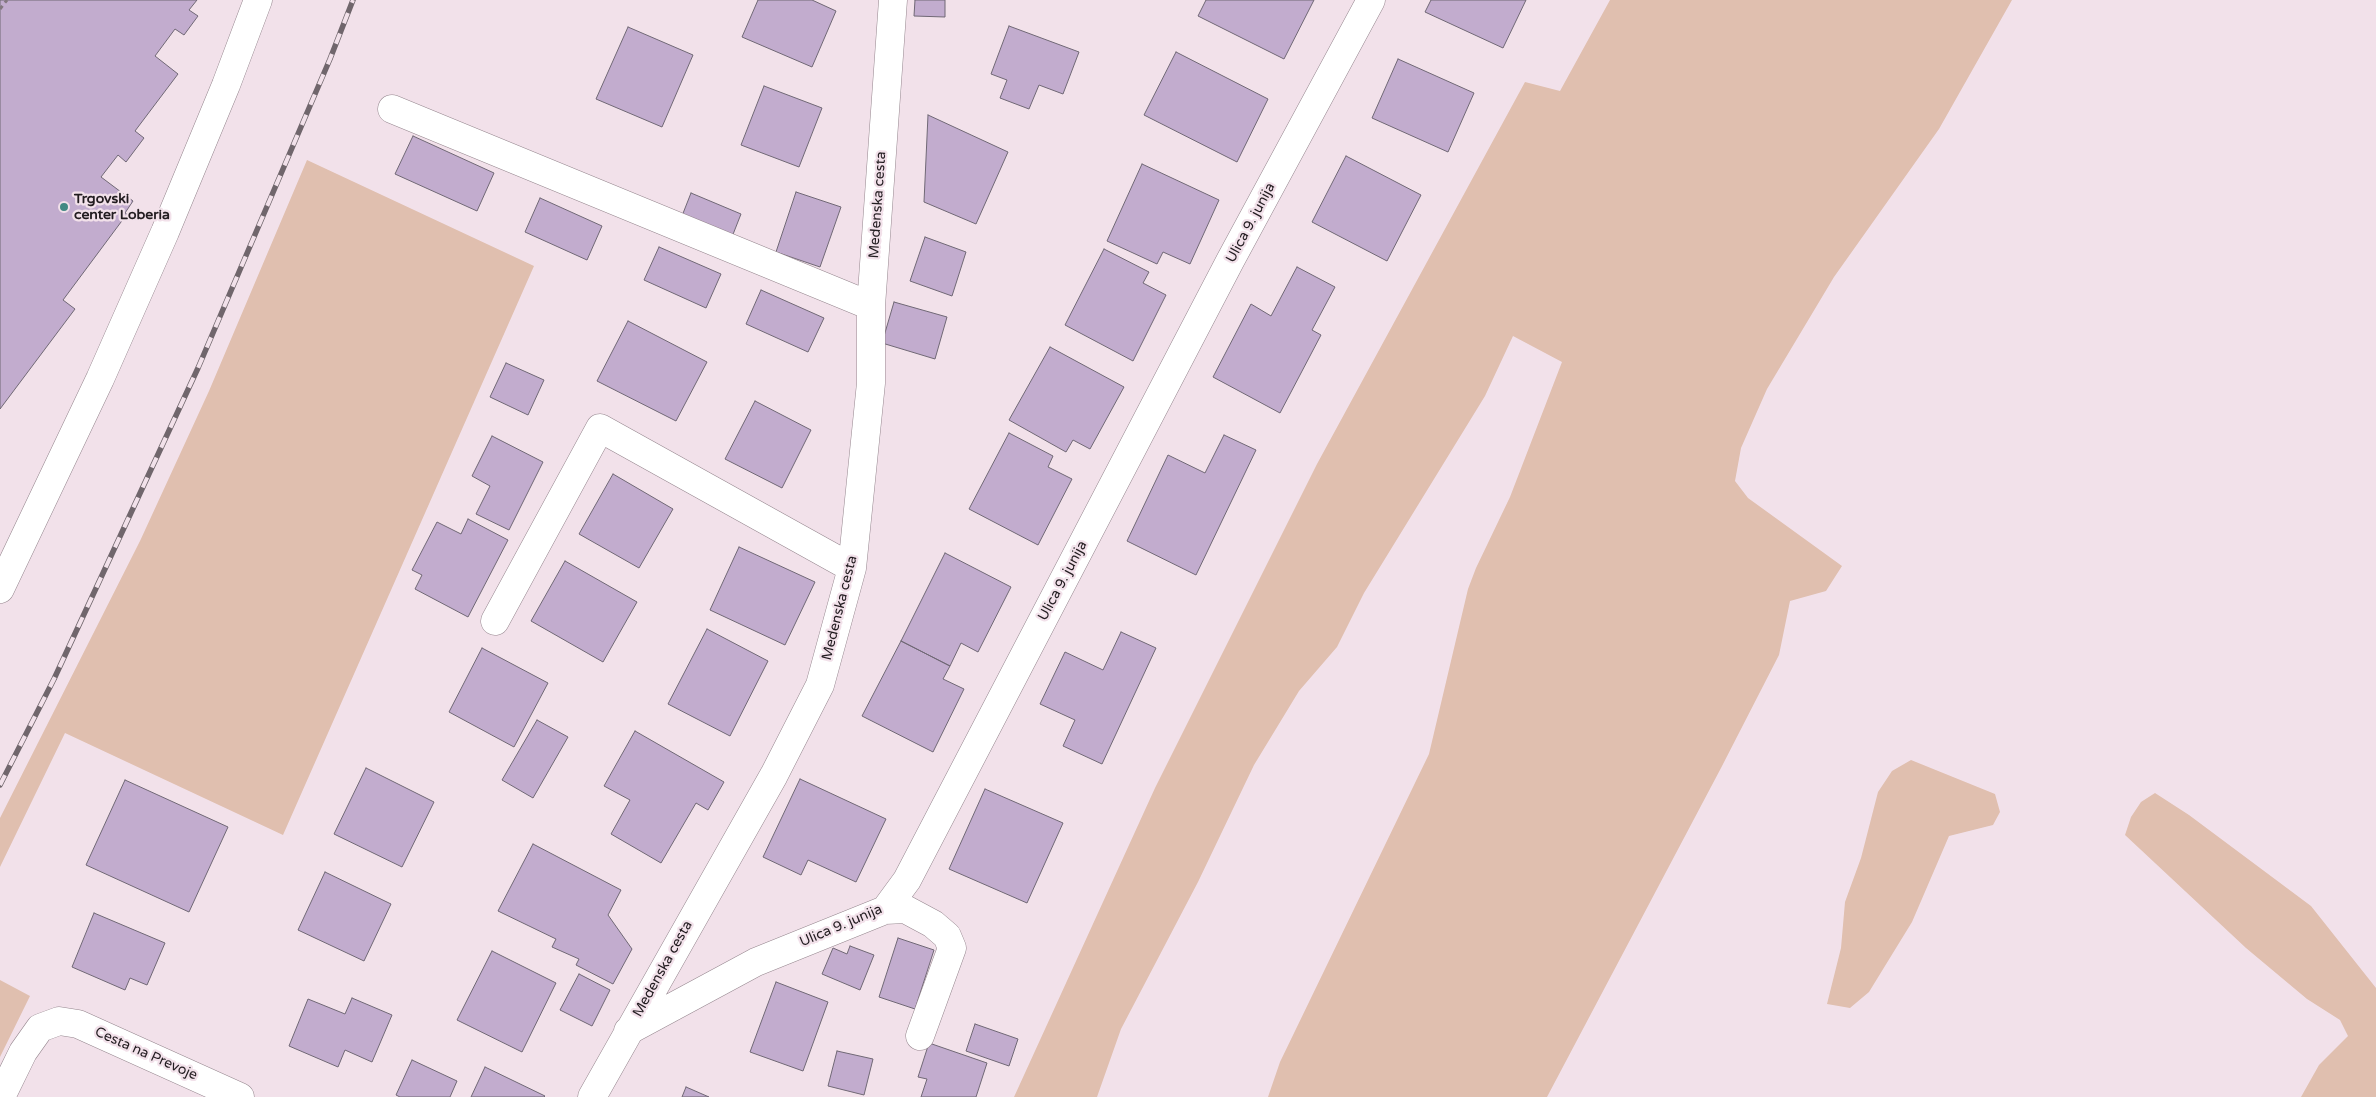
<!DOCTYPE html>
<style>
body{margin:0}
canvas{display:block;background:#f2e1ea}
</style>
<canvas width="2376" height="1097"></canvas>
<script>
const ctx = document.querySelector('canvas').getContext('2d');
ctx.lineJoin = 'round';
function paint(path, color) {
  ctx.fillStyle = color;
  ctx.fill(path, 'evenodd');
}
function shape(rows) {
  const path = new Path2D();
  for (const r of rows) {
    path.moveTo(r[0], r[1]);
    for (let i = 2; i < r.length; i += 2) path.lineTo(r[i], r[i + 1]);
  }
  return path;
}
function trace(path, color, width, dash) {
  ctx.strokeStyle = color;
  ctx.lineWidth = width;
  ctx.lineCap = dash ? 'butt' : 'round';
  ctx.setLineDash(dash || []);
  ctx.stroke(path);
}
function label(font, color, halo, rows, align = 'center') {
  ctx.font = font + ' "Varela Round",sans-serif';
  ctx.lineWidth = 4.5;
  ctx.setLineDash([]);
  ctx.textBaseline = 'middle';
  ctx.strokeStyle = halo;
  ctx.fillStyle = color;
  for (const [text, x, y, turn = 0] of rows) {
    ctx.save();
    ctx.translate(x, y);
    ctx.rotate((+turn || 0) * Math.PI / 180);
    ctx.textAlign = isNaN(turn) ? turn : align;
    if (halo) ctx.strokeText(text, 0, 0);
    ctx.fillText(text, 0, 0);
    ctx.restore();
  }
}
paint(shape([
 [1610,0,2012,0,1939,129,1834,277,1767,389,1741,448,1735,481,1748,498,1842,566,1826,591,1790,601,1779,655,1721,768,1547,1097,1268,1097,1280,1062,1429,754,1468,589,1476,568,1510,497,1562,362,1513,336,1485,396,1364,593,1337,647,1299,691,1254,765,1198,882,1121,1029,1097,1097,1014,1097,1155,788,1317,464,1525,82,1560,91],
 [307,160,534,266,283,835,65,733,0,867,0,818,140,541,209,391],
 [1911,760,1995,794,2000,812,1993,825,1949,836,1912,922,1869,992,1850,1008,1827,1004,1841,948,1845,902,1861,858,1878,792,1892,771],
 [2155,793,2189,815,2311,906,2376,988,2376,1097,2301,1097,2319,1065,2348,1036,2340,1020,2307,999,2246,948,2125,835,2131,817,2141,802],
 [0,980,30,996,0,1057]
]), '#e0bfaf');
const building = shape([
 [0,0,197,0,189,10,198,16,184,35,175,29,155,56,178,74,135,131,144,138,126,162,118,155,101,177,133,201,125,213,127,214,63,300,75,309,0,409,0,0],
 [758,0,812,0,836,11,812,67,742,37,758,0],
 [915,0,945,0,945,17,914,16,915,0],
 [1206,0,1314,0,1284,59,1198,16,1206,0],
 [1431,0,1526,0,1503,48,1425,12,1431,0],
 [1009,26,1079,52,1063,94,1039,85,1029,109,1000,98,1007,80,991,74,1009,26],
 [628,27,693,55,662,127,596,99,628,27],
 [1176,52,1268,99,1237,162,1144,115,1176,52],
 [1398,59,1474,93,1448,152,1372,118,1398,59],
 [764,86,822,108,799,167,741,145,764,86],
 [928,115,1008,152,976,224,924,202,928,115],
 [413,136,494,173,477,211,395,174,413,136],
 [1346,156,1421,195,1387,261,1312,222,1346,156],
 [1142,164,1219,200,1190,264,1163,252,1157,264,1107,241,1142,164],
 [796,192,841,207,820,267,776,252,796,192],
 [691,193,741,214,730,242,680,221,691,193],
 [540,198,602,226,587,260,525,232,540,198],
 [925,237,966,252,952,296,910,281,925,237],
 [659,247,721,274,706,308,644,280,659,247],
 [1104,249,1149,272,1143,283,1166,295,1133,361,1065,325,1104,249],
 [1297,267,1335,287,1312,330,1321,335,1280,413,1213,377,1251,304,1271,316,1297,267],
 [761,290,824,318,808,352,746,324,761,290],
 [894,302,947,317,935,359,882,343,894,302],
 [628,321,707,362,676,421,597,381,628,321],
 [1050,347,1124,387,1090,449,1073,440,1066,452,1009,420,1050,347],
 [506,363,544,380,528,415,490,397,506,363],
 [755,401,811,430,782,488,725,459,755,401],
 [1009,433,1053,456,1048,467,1072,479,1038,545,969,509,1009,433],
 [1224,435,1256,450,1196,575,1127,541,1168,455,1205,473,1224,435],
 [492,436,543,462,509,530,476,514,490,486,472,476,492,436],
 [613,474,673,509,639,568,579,534,613,474],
 [468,519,508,540,468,617,415,589,422,575,412,570,437,522,461,534,468,519],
 [739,547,815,582,785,645,710,610,739,547],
 [945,553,1011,587,978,652,961,643,950,666,901,641,945,553],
 [565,561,637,602,603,662,531,621,565,561],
 [707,629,768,661,730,736,668,704,707,629],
 [1121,632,1156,648,1102,764,1063,746,1075,720,1040,704,1065,652,1103,670,1121,632],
 [901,641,950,666,943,679,964,689,933,752,862,716,901,641],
 [482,648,548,683,514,747,449,712,482,648],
 [537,720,568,737,533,798,502,780,537,720],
 [635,731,724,782,708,810,696,803,661,863,611,834,630,800,604,786,635,731],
 [366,768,434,802,402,867,334,834,366,768],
 [800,779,886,819,856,882,808,860,801,875,763,857,800,779],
 [125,780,228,827,189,912,86,865,125,780],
 [985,789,1063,823,1027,903,949,869,985,789],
 [533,844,621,890,608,915,632,949,613,984,576,965,579,959,552,947,556,939,498,911,533,844],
 [325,872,391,904,364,961,298,930,325,872],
 [94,913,165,943,147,985,130,978,125,990,72,967,94,913],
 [898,938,934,950,915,1009,879,997,898,938],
 [850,946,874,955,860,990,822,974,833,948,847,954,850,946],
 [492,951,556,983,522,1052,457,1020,492,951],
 [579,974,610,990,592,1026,560,1010,579,974],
 [776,982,828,1002,803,1071,750,1052,776,982],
 [352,998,392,1015,372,1062,345,1050,338,1067,289,1046,308,999,345,1014,352,998],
 [975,1024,1018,1039,1009,1066,966,1051,975,1024],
 [929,1043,987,1063,976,1097,921,1097,927,1079,918,1077,929,1043],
 [837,1051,873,1059,864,1095,828,1086,837,1051],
 [412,1060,457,1081,450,1097,400,1097,396,1095,412,1060],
 [485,1067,545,1096,544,1097,471,1097,485,1067],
 [686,1087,709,1097,682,1097,686,1087]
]);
paint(building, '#c2acce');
trace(building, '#706875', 1);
const minor = shape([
 [392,109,871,306],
 [0,589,100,379,165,232,226,85,258,0],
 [495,621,600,428,852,568],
 [885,910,905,909,933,924,947,936,952,948,920,1036],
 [628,1031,756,962,885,910,907,880,1230,261,1371,0],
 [1,1097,23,1052,40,1028,59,1021,78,1024,240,1097],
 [592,1097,774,775,820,685,852,568,871,383,871,306,893,0]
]);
trace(minor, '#95868e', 29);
trace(shape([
 [0,9,7,0]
]), '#83787f', 3, [4, 4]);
trace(minor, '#fff', 28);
const rail = shape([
 [0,785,54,679,198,368,330,59,353,0]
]);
trace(rail, '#70666c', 5.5);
trace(rail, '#f2e1ea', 4, [11]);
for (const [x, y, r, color] of [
 [64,207,5,"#428983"]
]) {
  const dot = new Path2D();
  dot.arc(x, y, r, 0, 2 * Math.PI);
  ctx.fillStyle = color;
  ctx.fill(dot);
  trace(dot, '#f2e1ea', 2);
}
label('bold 14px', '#221c20', '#f2e1ea', [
 ["Trgovski",74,199],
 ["center Loberia",74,215]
], 'left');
label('14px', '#221c20', '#f2e1ea', [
 ["Medenska cesta",878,205,-86],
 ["Ulica 9. junija",1251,223,-62],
 ["Ulica 9. junija",1063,581,-62],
 ["Medenska cesta",840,608,-76],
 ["Ulica 9. junija",841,926,-23],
 ["Medenska cesta",663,969,-61],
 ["Cesta na Prevoje",146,1054,24]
]);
</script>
